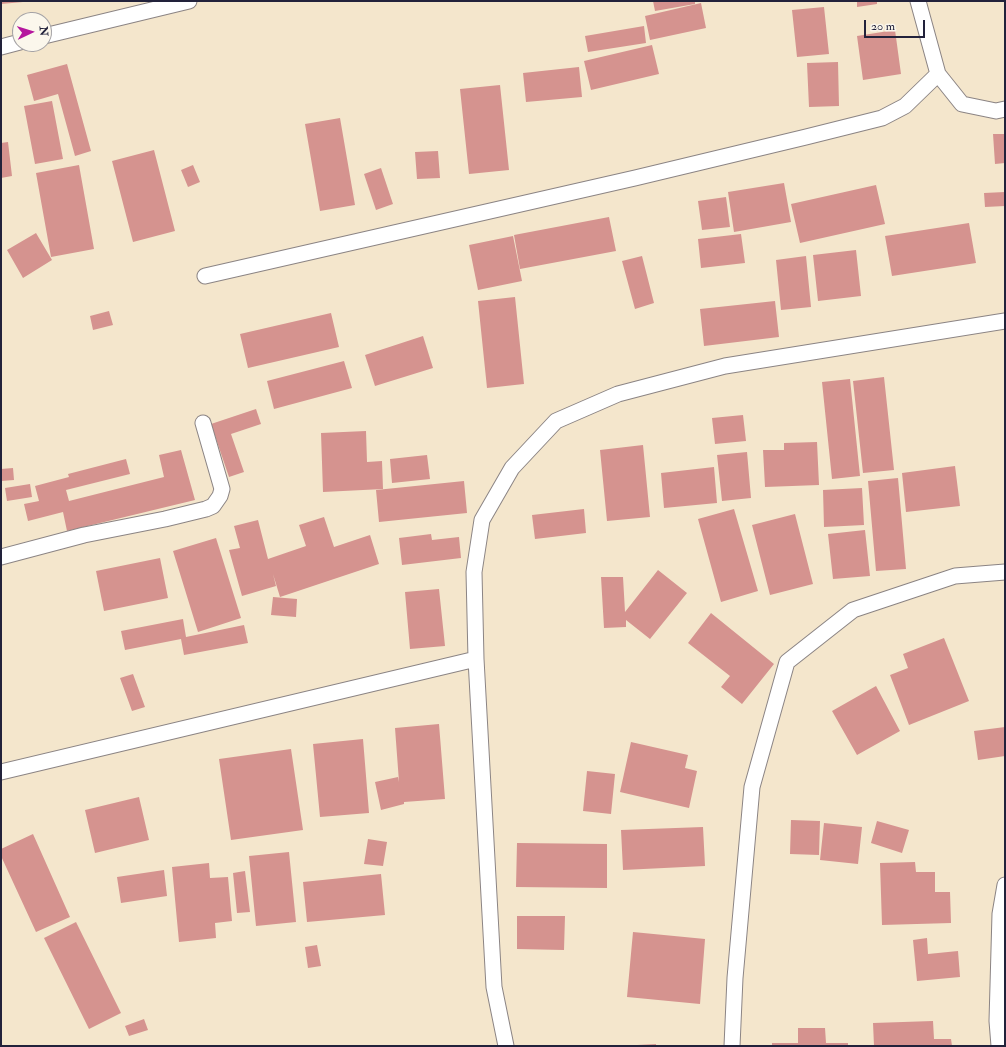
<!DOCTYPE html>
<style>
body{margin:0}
#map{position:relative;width:1006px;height:1047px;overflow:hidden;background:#f4e6cc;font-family:"IM FELL Double Pica",serif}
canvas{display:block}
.frame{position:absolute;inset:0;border:2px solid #22223b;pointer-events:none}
.north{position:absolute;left:12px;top:12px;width:40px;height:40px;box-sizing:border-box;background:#fbf7ec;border:1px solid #a4a2a5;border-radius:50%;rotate:86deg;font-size:11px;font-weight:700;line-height:16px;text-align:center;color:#22223b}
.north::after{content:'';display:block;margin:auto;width:14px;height:18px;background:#b5179e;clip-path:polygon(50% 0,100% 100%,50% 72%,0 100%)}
.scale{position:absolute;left:864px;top:20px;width:61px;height:18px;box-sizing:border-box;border:2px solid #22223b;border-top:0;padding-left:5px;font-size:12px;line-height:14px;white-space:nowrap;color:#22223b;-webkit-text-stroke:3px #fbf7ec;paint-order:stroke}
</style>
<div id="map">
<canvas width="1006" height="1047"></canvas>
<div class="frame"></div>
<div class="north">N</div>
<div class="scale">20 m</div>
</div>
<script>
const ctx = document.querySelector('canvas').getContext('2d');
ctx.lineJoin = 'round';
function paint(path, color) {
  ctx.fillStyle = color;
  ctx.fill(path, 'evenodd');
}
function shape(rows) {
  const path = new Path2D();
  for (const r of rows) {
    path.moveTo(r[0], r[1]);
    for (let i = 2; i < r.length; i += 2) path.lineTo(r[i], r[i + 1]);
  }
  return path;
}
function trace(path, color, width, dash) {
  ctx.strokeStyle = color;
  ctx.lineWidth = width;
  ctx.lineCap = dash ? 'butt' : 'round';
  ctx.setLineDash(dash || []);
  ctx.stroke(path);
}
paint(shape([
 [1,1,23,1,23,2,1,4],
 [653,1,695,1,695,4,655,11],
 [857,1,877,1,877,4,857,7],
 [701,3,706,28,650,40,645,16],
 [824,7,829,54,797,57,792,10],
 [644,26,646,43,588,52,585,36],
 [895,30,901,74,863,80,857,36],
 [652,45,659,74,591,90,584,61],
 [838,62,839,106,809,107,807,63],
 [67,64,91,151,75,156,58,94,34,101,27,75],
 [579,67,582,97,526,102,523,73],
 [500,85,509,170,469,174,460,89],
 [52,101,63,159,35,164,24,106],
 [340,118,355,205,320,211,305,124],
 [993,134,1005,134,1005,163,995,164],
 [8,142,12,176,1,178,1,143],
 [154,150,175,231,133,242,112,161],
 [438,151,440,178,417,179,415,152],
 [79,165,94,249,51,257,36,173],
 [193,165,200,182,188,187,181,170],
 [381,168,393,204,376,210,364,174],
 [784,183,791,222,734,232,728,192],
 [876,185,885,224,800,243,791,204],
 [1005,192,1005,206,985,207,984,193],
 [726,197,730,227,702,230,698,201],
 [609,217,616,251,520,269,514,235],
 [969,223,976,263,892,276,885,236],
 [36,233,52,260,23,278,7,250],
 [741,234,745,263,701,268,698,239],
 [513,236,522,281,478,290,469,245],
 [856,250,861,296,818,301,813,255],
 [642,256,654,303,635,309,622,261],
 [806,256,811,307,781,310,776,260],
 [515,297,524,384,487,388,478,301],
 [775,301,779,337,704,346,700,309],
 [109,311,113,325,93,330,90,316],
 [331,313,339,347,248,368,240,334],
 [423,336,433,368,375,386,365,355],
 [344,361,352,388,274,409,267,381],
 [884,377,894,470,863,473,853,381],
 [850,379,860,476,832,479,822,382],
 [256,409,261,424,231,434,244,472,229,477,211,424],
 [743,415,746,441,715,444,712,418],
 [366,431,367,462,382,461,383,489,323,492,321,433],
 [817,442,819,485,765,487,763,450,784,450,784,443],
 [643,445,650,517,607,521,600,450],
 [181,450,195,500,67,531,63,512,28,521,24,504,39,501,35,486,69,477,68,474,126,459,130,474,66,490,69,501,164,477,159,455],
 [747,452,751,498,722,501,717,455],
 [427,455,430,479,392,483,390,459],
 [955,466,960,506,906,512,902,473],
 [714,467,717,503,664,508,661,473],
 [13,468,14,480,1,481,1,469],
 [898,478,906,569,876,571,868,481],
 [464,481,467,513,379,522,376,490],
 [30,484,32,497,7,501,5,488],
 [862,488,864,525,824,527,823,490],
 [584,509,586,533,535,539,532,515],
 [734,509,758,591,721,602,698,519],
 [795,514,813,584,770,595,752,525],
 [324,517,334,547,370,535,379,564,280,597,273,574,276,586,242,596,229,550,240,548,234,526,258,520,268,559,306,546,299,525],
 [865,530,870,576,833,579,828,534],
 [431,534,432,540,459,537,461,558,402,565,399,538],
 [216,538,241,618,198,632,173,551],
 [160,558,168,598,104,611,96,571],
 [658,570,687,593,650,639,626,620,626,627,604,628,601,577,623,577,625,612],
 [439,589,445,646,410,649,405,592],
 [273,597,297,599,296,617,271,615],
 [711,613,774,664,742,704,721,687,730,676,688,643],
 [183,619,186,637,244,625,248,643,184,655,181,639,125,650,121,631],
 [944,638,969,701,909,725,890,675,908,668,903,654],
 [133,674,145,707,132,711,120,678],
 [876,686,900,731,857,755,832,711],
 [439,724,445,799,404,802,404,804,381,810,375,782,398,777,399,782,395,728],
 [1005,727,1005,756,978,760,974,731],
 [363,739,369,813,320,817,313,744],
 [631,742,688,755,685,768,697,771,689,808,620,792],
 [291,749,303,830,231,840,219,759],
 [587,771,615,774,611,814,583,811],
 [139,797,149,840,95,853,85,810],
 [791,820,820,821,819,855,790,854],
 [877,821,909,830,902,853,871,843],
 [824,823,862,827,858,864,820,860],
 [703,827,705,866,623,870,621,830],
 [33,834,70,917,36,932,1,856,1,849],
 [368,839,387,842,383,866,364,864],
 [517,843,607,844,607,888,516,887],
 [289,852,296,922,256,926,249,856],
 [915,862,916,872,935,872,935,892,950,892,951,923,882,925,880,863],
 [209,863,210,878,228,877,232,921,215,923,216,938,179,942,172,867],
 [164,870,167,896,121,903,117,877],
 [245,871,250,912,237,913,233,873],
 [381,874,385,915,307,922,303,882],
 [517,916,565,916,564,950,517,949],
 [76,922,121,1013,89,1029,44,938],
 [633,932,705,939,700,1004,627,997],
 [927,938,928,954,958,951,960,977,917,981,913,940],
 [317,945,321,966,308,968,305,947],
 [144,1019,148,1030,129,1036,125,1026],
 [933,1021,934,1039,951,1039,952,1046,874,1046,873,1023],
 [798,1028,825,1028,826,1043,848,1043,848,1046,772,1046,772,1043,798,1043],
 [656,1044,656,1046,637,1046,637,1045]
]), '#d5938f');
const street = shape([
 [918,1,938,74,962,104,996,111,1005,109],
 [44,36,189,1],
 [1,47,20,42],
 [205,276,635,178,806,137,882,118,905,106,938,74],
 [1,557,84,535,165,519,206,509,213,506,220,496,222,489,203,423],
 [1,772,476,659],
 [506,1046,494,987,476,659,474,572,482,520,512,468,556,421,618,394,725,366,1005,321],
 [732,1046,735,978,752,787,787,662,853,610,955,576,1005,572],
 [999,1046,997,1021,1000,914,1005,885]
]);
trace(street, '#8b8484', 17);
trace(street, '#fff', 15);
</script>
